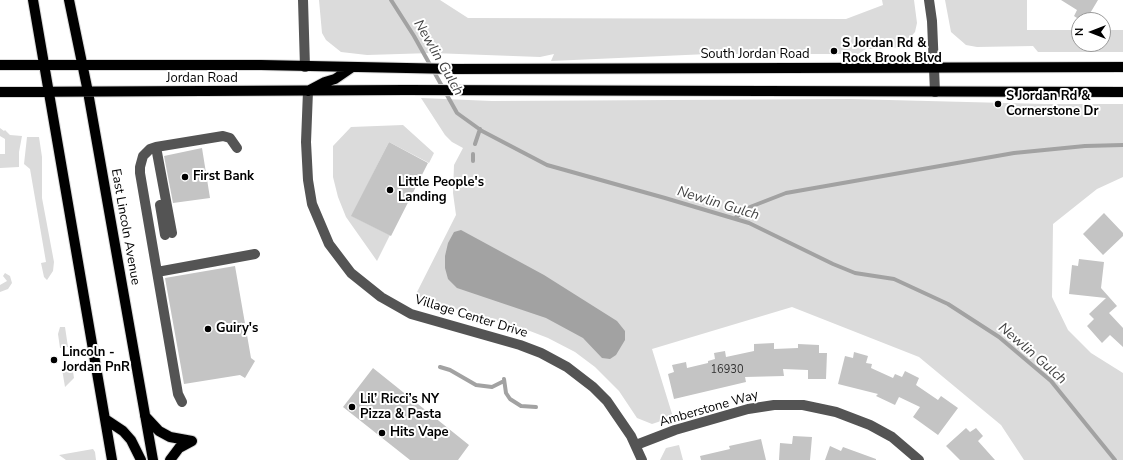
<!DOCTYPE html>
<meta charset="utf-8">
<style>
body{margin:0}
#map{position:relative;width:1123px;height:460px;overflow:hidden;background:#fff;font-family:"Nunito Sans",sans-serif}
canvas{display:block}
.north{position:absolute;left:1071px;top:12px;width:40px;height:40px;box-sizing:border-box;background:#fff;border:1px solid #999;border-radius:50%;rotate:270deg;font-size:11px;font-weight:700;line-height:16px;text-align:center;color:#000}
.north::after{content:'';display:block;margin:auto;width:14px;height:18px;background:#000;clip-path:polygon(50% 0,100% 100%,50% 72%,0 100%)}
</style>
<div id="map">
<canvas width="1123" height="460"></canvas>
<div class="north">N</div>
</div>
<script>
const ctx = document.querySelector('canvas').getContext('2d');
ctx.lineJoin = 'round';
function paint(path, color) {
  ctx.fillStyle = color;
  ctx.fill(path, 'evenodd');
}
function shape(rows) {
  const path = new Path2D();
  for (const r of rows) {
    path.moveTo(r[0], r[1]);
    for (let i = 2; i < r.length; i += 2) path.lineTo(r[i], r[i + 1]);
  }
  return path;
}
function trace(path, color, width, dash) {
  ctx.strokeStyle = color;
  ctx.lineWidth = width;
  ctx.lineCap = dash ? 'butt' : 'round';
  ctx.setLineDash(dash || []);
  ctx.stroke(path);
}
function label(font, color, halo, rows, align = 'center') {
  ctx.font = font + ' "Nunito Sans",sans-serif';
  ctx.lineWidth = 4;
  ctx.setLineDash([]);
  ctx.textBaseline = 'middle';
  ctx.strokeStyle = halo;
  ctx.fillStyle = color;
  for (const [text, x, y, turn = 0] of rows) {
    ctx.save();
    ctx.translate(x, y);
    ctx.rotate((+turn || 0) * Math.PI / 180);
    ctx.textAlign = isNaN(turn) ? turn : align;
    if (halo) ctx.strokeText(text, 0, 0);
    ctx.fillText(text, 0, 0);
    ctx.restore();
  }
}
paint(shape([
 [319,0,440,0,468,18,846,19,883,5,882,0,914,0,917,23,915,32,907,41,899,47,888,49,866,49,858,54,708,54,551,61,554,54,540,57,432,53,367,55,341,52,326,40,322,33],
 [945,0,1027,0,1027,30,1079,30,1079,44,1103,44,1103,30,1123,30,1123,52,1038,52,1033,46,977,47,966,45,951,32],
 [421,98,492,101,850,99,1045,104,1123,104,1123,177,1097,189,1053,224,1052,297,1068,330,1091,353,1123,373,1123,460,1024,460,1001,425,919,357,792,307,652,349,673,417,652,424,637,418,619,391,595,367,575,352,548,338,517,326,448,307,415,296,456,215,453,193,454,165,463,148,452,142,445,135],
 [403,125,434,153,429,163,389,142,352,216,390,235,377,261,346,217,338,197,333,177,333,146,351,127],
 [0,128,4,131,5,130,10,135,22,136,19,152,19,167,0,168,0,154,5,154,5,139,0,136],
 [27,137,39,137,42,157,42,198,54,262,53,271,47,280,44,277,41,263,46,262,30,169,24,164],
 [5,273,10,276,12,283,8,289,0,292,0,285,7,281,3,276],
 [60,327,65,327,68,347,60,348,58,334],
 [72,365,74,378,65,387,62,369,64,366],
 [679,445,683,460,660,460,666,448],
 [93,449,95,452,96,460,66,460,59,455]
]), '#dbdbdb');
paint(shape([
 [461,230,544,275,617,321,625,331,625,340,616,355,610,359,602,358,583,338,546,318,457,288,448,279,445,268,445,256,448,243,454,232]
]), '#a2a2a2');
trace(shape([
 [391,0,414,36,457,113,482,131,547,165,665,198,749,223,833,264,855,273,894,279,948,304,999,337,1051,381,1115,460],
 [475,144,480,129],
 [473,161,473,154],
 [735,218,750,207,786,193,1014,153,1085,146,1123,145],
 [440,367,450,370,476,385,492,387,504,381],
 [504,379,506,393,510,399,521,406,536,407]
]), '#a2a2a2', 4);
paint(shape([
 [1061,0,1098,0,1086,20,1080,20,1074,16,1077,10],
 [389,142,428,163,391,236,351,216],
 [202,148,210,198,173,203,164,156],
 [1104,213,1123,233,1123,236,1103,255,1083,234],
 [1079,259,1104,262,1101,288,1117,306,1109,313,1123,328,1123,347,1110,335,1102,343,1087,326,1094,319,1089,314,1106,298,1069,294,1072,265,1078,266],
 [235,266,251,358,255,361,245,378,240,375,184,384,165,278],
 [774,343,774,349,798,348,798,344,819,345,819,353,827,353,826,379,808,379,808,370,783,369,784,376,745,377,746,382,674,399,668,374,674,372,672,365,686,362,687,368,708,363,708,361,715,359,714,353,725,351,726,357,754,351,754,344],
 [854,352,868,356,866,363,872,364,871,368,893,378,895,374,902,377,905,371,919,378,916,385,938,400,941,396,958,408,938,435,913,417,920,407,899,397,895,405,876,396,878,394,838,384,845,356,853,358],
 [373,368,469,445,458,460,410,460,343,407],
 [966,428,970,432,976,428,983,436,978,441,995,460,960,460,946,446],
 [793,436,812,437,810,460,779,460,780,443,792,444],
 [761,439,766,460,701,460,700,456,730,449,729,446],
 [830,446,841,451,843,447,876,459,876,460,825,460]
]), '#c4c4c4');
const major = shape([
 [33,0,112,460],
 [69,0,88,92,153,460],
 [0,65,261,65,455,69,1123,67],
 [308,91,325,82,335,79,351,68],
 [0,92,405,90,1123,92],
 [145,416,159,431,170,437,192,441],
 [105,419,123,431,131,440,141,460],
 [170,460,179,448,192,441]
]);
trace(major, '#dbdbdb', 12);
trace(shape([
 [303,0,305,67],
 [929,0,932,21,935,92],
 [308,91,306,142,308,180,312,204,329,244,351,273,381,297,411,314,520,345,541,353,567,367,593,387,607,401,631,436,642,460],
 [156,147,172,233],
 [237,148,230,138,223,136,156,147,150,149,143,156,140,167,140,173,157,272,255,254],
 [160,205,165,235],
 [157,272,178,394,182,402],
 [636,445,675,430,748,409,774,405,803,405,836,412,870,425,892,437,919,460]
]), '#545454', 10);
trace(major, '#000', 10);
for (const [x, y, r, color] of [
 [834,51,4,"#000"],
 [998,104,4,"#000"],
 [185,177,4,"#000"],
 [390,190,4,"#000"],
 [208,329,4,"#000"],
 [54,360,4,"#000"],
 [352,407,4,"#000"],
 [382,433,4,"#000"]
]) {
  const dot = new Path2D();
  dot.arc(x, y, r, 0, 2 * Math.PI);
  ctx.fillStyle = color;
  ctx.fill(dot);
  trace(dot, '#fff', 1.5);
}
label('11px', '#313131', null, [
 ["16930",727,370]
]);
label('bold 13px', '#000', '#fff', [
 ["S Jordan Rd &",842,44],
 ["Rock Brook Blvd",842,59],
 ["S Jordan Rd &",1006,97],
 ["Cornerstone Dr",1006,112],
 ["First Bank",193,177],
 ["Little People's",398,183],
 ["Landing",398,198],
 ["Guiry's",216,329],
 ["Lincoln -",62,353],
 ["Jordan PnR",62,368],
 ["Lil’ Ricci’s NY",360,400],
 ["Pizza & Pasta",360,415],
 ["Hits Vape",390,433]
], 'left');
label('13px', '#000', '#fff', [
 ["South Jordan Road",755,55],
 ["Jordan Road",202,79],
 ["East Lincoln Avenue",125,227,80],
 ["Village Center Drive",471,317,17],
 ["Amberstone Way",709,409,-16]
]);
label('italic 14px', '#434343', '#fff', [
 ["Newlin Gulch",438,58,60],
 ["Newlin Gulch",718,204,17],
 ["Newlin Gulch",1032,354,41]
]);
</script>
